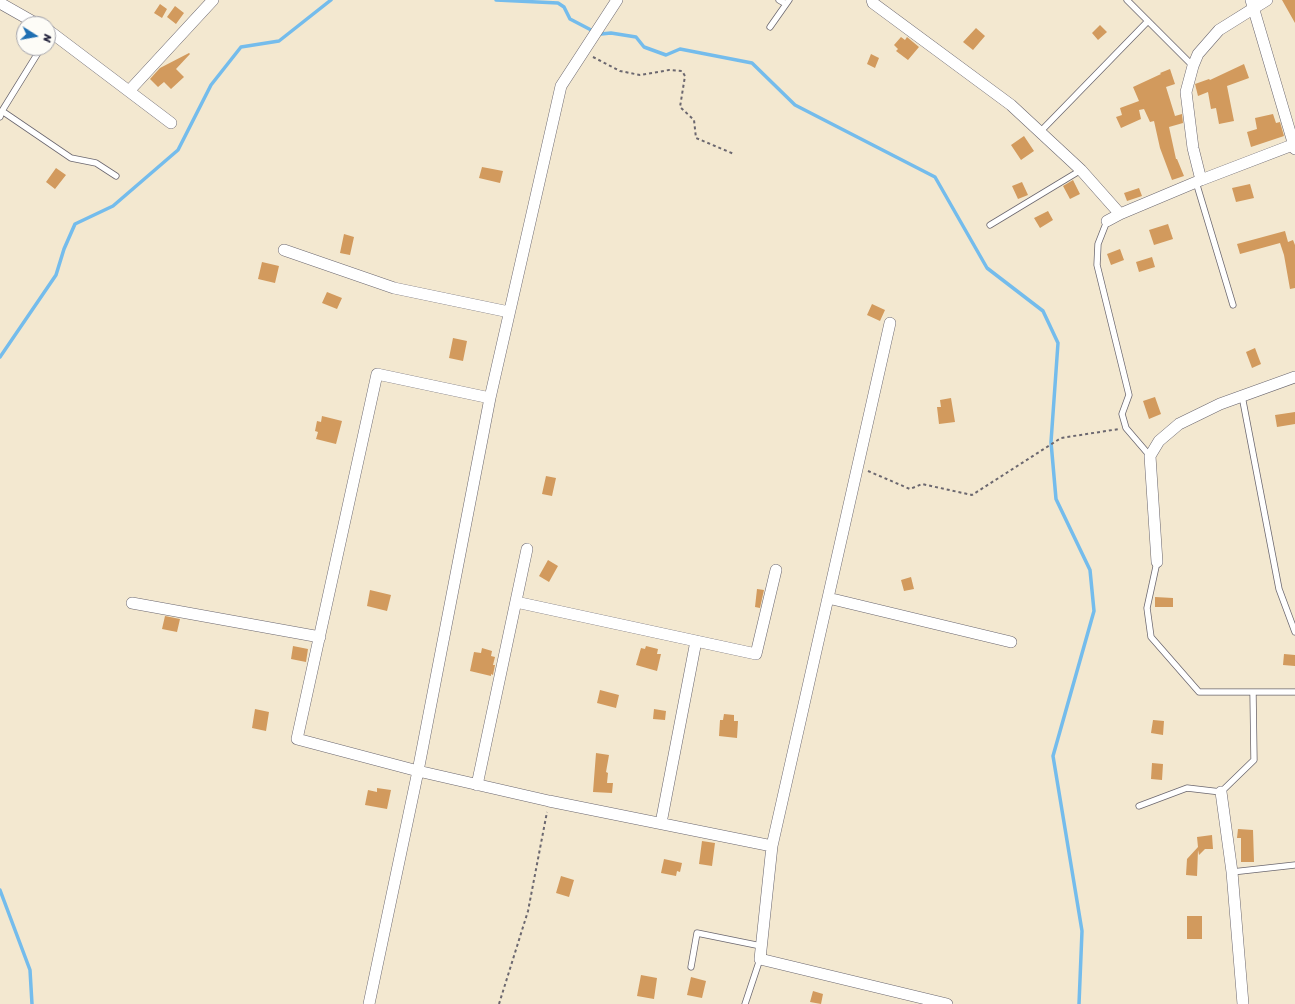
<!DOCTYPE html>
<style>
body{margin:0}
#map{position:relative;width:1295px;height:1004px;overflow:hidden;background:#f3e8d0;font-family:Sriracha,sans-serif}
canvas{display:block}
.north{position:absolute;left:16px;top:16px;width:40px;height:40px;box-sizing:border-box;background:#fdfcf7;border:1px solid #a5a5ac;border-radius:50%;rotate:101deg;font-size:11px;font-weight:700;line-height:16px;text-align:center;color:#22223b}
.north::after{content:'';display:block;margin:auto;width:14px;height:18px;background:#1f6fb2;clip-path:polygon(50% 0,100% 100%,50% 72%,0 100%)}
</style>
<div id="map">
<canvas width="1295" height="1004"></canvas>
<div class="north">N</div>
</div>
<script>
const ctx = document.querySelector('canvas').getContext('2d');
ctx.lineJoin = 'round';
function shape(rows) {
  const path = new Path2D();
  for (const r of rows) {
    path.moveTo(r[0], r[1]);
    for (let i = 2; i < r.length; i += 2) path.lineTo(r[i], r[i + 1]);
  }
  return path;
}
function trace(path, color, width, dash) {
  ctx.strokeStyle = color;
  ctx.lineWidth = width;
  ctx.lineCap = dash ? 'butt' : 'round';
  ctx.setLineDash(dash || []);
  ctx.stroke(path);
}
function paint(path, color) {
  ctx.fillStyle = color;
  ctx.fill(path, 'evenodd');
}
trace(shape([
 [496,0,558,3,564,7,570,19,593,31,601,34,611,33,636,37,644,47,666,55,680,49,752,63,795,105,935,177,987,268,1043,311,1058,343,1051,442,1056,499,1090,570,1094,611,1053,756,1082,931,1079,1004],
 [0,357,56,275,64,249,75,224,113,206,178,150,211,85,241,47,279,41,331,0],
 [0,890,30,970,32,1004]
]), '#74bcec', 3.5);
paint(shape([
 [1282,0,1295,0,1295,23],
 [160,4,167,9,162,18,154,13],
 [175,6,184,13,176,24,167,17],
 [1100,25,1107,32,1098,40,1092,33],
 [976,28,985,36,973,50,963,42],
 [901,37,905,40,907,37,919,47,908,60,896,51,898,49,894,45],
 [189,53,190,54,176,69,184,77,171,89,164,82,158,87,150,79,160,68],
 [871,54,879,58,875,68,867,64],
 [1244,64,1249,78,1227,86,1234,121,1219,124,1216,108,1211,109,1208,92,1198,96,1195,84,1209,79,1210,80],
 [1170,69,1175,84,1166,87,1175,116,1182,114,1183,123,1169,127,1176,159,1177,159,1184,176,1172,180,1160,148,1154,121,1150,122,1144,109,1139,110,1141,119,1121,128,1116,117,1122,115,1120,108,1139,101,1133,87,1161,74,1160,73],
 [1273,114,1276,123,1280,122,1284,136,1251,147,1247,132,1257,129,1255,118],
 [1024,136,1034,151,1021,160,1011,145],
 [482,167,503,171,500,183,479,178],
 [56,168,66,175,55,189,46,182],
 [1073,180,1080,194,1070,199,1063,186],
 [1022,182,1028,195,1018,199,1012,186],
 [1250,184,1254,198,1236,202,1232,188],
 [1139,188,1142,196,1127,201,1124,193],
 [1048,211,1053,220,1040,228,1034,218],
 [1168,224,1173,239,1154,245,1149,230],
 [1285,231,1288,242,1293,240,1295,245,1295,288,1290,289,1284,255,1280,243,1240,254,1237,244],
 [344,234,354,237,350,255,340,253],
 [1120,249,1124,260,1111,265,1107,254],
 [1152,257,1155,267,1139,272,1136,262],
 [262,262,279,266,275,283,258,279],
 [327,292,342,298,337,309,322,303],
 [872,304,885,310,880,321,867,315],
 [453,338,467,341,463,361,449,358],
 [1255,348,1261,364,1252,368,1246,352],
 [1155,397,1161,414,1149,419,1143,401],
 [951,398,955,422,939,424,937,407,941,407,940,400],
 [1295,412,1295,424,1277,427,1275,415],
 [322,416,342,421,336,444,316,439,318,432,315,431,317,421,321,422],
 [546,476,556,478,552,496,542,494],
 [548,560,558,566,549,582,539,576],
 [911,577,914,589,904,591,901,580],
 [757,589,764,590,760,608,755,607],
 [370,590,391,595,387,611,367,606],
 [1155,597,1173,598,1173,607,1155,607],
 [165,616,180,619,177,632,162,629],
 [293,646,308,649,306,662,291,659],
 [646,646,658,649,657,654,661,654,657,671,636,665,641,648,645,649],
 [482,648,492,651,491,656,495,657,493,665,495,665,493,675,491,674,491,676,470,671,474,652,481,653],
 [1284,654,1295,655,1295,666,1283,665],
 [600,690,619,695,616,708,597,703],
 [255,709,269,712,266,731,252,728],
 [654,709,666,711,665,720,653,719],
 [724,714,734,715,734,721,738,721,737,738,719,736,720,720,723,720],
 [1153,720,1164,721,1163,735,1151,733],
 [596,753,609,755,606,772,608,773,607,783,613,783,612,793,593,792],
 [1152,763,1163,764,1162,780,1151,779],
 [377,788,391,790,387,809,365,805,368,790,377,792],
 [1238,829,1253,830,1254,862,1241,862,1241,838,1237,838],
 [1212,835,1213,849,1205,849,1199,855,1198,850,1197,876,1186,875,1187,859,1198,847,1197,837],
 [702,841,715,843,712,866,699,864],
 [664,859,682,863,680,872,677,871,676,876,661,873],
 [561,876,574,880,569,897,556,893],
 [1187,916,1202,916,1202,939,1187,939],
 [641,975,657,978,654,999,637,996],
 [691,977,706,981,702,998,687,995],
 [813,991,823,994,821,1004,810,1002]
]), '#d29a5d');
const lane = shape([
 [779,0,786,4],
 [1127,0,1193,66],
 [770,27,789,0],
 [2,111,71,158,96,163,116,176],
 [0,117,2,111,41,48],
 [1040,132,1148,21],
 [1196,182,1233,305],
 [1107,221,1098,244,1097,265,1129,395,1122,414,1126,428,1150,456],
 [990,225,1081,170],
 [1242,396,1279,589,1295,632],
 [1157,562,1147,608,1151,637,1199,692,1295,692],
 [1139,806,1187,788,1221,792,1254,760,1253,693],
 [1232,872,1295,865],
 [691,967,697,933,761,946],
 [745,1004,760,959]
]);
const street = shape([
 [872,0,873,3,1011,105,1081,170,1120,214],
 [1251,0,1295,149],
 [0,3,37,24],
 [48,30,171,123],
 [129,91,213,0],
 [1201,180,1193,148,1186,92,1193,66,1198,54,1219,30,1267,0],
 [1107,221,1120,214,1201,180,1295,144],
 [284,250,394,288,509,312],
 [890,323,772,846,760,959,947,1004],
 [490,398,377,374,297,739,418,771,549,801,772,846],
 [1157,562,1150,456,1159,441,1179,424,1220,404,1295,377],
 [828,598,1011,642],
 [516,602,756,654,776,570],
 [132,603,320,637],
 [477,785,527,549],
 [1221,792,1232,872,1243,1004],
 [661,823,696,641],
 [369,1004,418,771,490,398,561,86,617,0]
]);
trace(lane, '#6b676f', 7);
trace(street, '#6b676f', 12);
trace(shape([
 [593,57,620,71,640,75,669,70,682,71,685,76,680,107,694,120,696,138,734,154],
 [868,471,910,489,922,484,972,495,1061,438,1119,429],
 [499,1004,528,911,547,812]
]), '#6b676f', 2, [3, 3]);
trace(lane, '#fff', 5.5);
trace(street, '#fff', 11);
</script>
